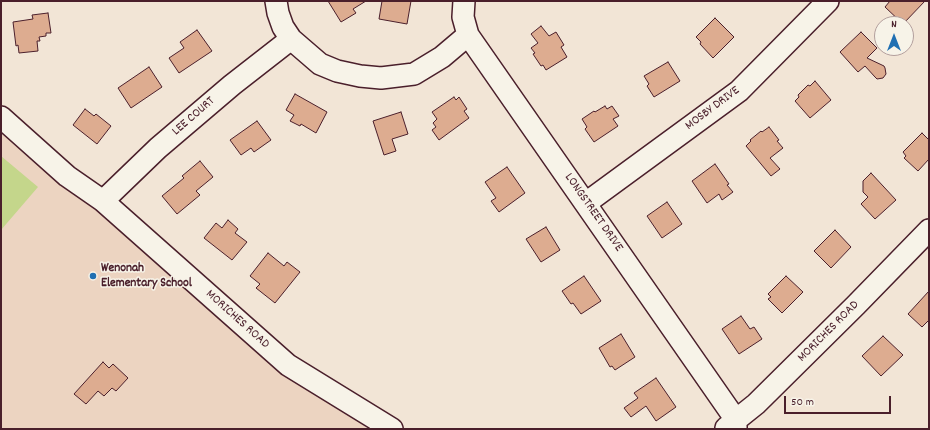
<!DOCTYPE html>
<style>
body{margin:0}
#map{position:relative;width:930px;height:430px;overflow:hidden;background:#f2e5d6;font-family:Dekko,sans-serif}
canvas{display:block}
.frame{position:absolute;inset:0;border:2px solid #4a1f2b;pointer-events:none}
.north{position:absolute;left:874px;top:16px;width:40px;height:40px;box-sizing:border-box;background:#f7f3e8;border:1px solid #b29e9c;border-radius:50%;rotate:0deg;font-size:11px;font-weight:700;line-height:16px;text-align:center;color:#4a1f2b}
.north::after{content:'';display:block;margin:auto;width:14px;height:18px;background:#1f6fb2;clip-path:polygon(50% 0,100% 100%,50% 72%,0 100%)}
.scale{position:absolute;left:784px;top:396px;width:107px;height:18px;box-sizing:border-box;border:2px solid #4a1f2b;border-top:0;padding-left:5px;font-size:12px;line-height:14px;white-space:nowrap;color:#4a1f2b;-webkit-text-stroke:3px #f7f3e8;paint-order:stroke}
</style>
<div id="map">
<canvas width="930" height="430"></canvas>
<div class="frame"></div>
<div class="north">N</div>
<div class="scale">50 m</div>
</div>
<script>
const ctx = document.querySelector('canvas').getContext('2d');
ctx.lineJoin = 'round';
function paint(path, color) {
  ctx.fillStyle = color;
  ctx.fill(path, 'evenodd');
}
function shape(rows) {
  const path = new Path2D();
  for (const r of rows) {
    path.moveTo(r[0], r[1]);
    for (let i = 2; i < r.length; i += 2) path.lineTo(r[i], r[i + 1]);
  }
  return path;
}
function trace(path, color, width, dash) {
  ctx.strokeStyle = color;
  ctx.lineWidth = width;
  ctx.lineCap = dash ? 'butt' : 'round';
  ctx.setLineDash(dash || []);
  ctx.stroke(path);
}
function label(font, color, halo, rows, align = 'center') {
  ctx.font = font + ' Dekko,sans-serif';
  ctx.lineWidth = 3;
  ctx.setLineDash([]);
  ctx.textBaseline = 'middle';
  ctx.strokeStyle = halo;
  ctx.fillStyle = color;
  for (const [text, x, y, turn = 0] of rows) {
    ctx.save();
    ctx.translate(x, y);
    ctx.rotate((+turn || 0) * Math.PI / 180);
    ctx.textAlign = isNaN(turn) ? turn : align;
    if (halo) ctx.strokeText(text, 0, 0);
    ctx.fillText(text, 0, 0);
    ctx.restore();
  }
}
paint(shape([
 [1,123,368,429,1,429]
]), '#ecd4c1');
paint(shape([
 [1,156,38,187,1,230]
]), '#c4d68b');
const building = shape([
 [328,1,366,1,353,9,356,13,341,22,328,1],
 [382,1,411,1,407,24,379,19,382,1],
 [890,1,925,1,903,24,885,7,890,1],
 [48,13,51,33,46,33,46,36,39,37,40,41,37,41,38,51,19,53,18,45,16,46,13,22,33,19,32,15,48,13],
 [715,18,734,37,713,58,700,44,701,42,696,37,715,18],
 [541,26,549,36,556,32,564,45,561,47,567,57,546,70,543,65,541,66,533,54,535,53,531,48,538,43,531,34,541,26],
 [197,30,212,51,179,73,169,58,184,48,180,42,197,30],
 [861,32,877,48,867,58,884,66,885,68,886,74,883,78,877,79,875,77,865,66,858,72,840,52,861,32],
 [668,62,680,81,654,97,647,86,649,84,644,76,668,62],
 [149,67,162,87,131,108,118,88,149,67],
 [815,81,831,100,810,118,795,101,799,97,798,95,808,85,810,86,815,81],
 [295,94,327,112,316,133,301,124,300,126,290,121,294,115,286,110,295,94],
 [454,97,456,100,459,97,467,109,464,111,469,118,439,140,432,130,436,127,433,123,437,119,432,112,454,97],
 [605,106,607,109,612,106,619,116,613,119,618,126,594,142,585,129,587,127,582,119,594,111,595,112,605,106],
 [85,109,94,116,96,114,111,126,97,144,73,125,85,109],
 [401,112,408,134,392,139,396,151,384,155,373,121,401,112],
 [257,121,271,140,254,152,251,148,241,155,230,140,257,121],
 [769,127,779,140,777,141,783,148,770,158,780,169,771,176,746,146,751,141,750,140,761,131,762,132,769,127],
 [922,133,929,140,929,159,918,171,904,158,906,156,903,152,922,133],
 [200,161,213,177,196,191,200,195,177,214,162,196,184,178,182,176,200,161],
 [715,164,729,184,727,185,733,192,722,200,719,194,707,203,692,181,715,164],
 [507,167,525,193,499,212,491,201,496,198,485,182,507,167],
 [871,173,896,200,875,219,861,204,868,197,863,192,863,181,871,173],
 [667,202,682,224,662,238,647,216,667,202],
 [228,220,238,229,235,233,247,242,232,260,204,238,216,223,222,228,228,220],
 [546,227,560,250,541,262,526,239,546,227],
 [835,230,851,247,831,268,814,251,835,230],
 [268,253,284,266,287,262,300,272,275,303,256,288,260,284,250,276,268,253],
 [584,276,601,301,581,314,573,303,571,304,562,291,584,276],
 [786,276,803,292,782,313,768,299,771,297,768,294,786,276],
 [929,291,929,320,922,327,908,314,929,291],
 [741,316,750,329,754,327,762,339,739,354,722,329,741,316],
 [621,334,635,357,615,370,612,366,610,367,599,348,621,334],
 [883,336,903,355,881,376,862,356,883,336],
 [103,362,109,368,113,364,128,378,116,391,112,388,104,396,98,391,86,404,74,394,103,362],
 [656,378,676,407,656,421,646,406,631,417,624,408,638,398,634,393,656,378]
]);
paint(building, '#ddac90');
trace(building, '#4a1f2b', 1);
const minor = shape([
 [276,1,278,13,283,27,291,39,320,64,337,71,360,76,381,78,414,74,442,57,468,35],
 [464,1,463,17,468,35,736,420,736,429],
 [1,117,67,176,103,201,288,365,392,429],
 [103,201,158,148,232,85,291,39],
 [586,203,739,91,828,1],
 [726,428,756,404,856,305,929,230]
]);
trace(minor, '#4a1f2b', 24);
trace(minor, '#f7f3e8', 21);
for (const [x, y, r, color] of [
 [93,276,4,"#1f6fb2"]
]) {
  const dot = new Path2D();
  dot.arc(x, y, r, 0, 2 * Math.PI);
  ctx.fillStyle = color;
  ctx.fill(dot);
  trace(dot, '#f7f3e8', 1.5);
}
label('13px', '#4a1f2b', '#f7f3e8', [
 ["MOSBY DRIVE",713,109,-37],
 ["LEE COURT",194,117,-41],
 ["LONGSTREET DRIVE",593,213,55],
 ["MORICHES ROAD",237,320,42],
 ["MORICHES ROAD",829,332,-45]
]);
label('bold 13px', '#4a1f2b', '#f7f3e8', [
 ["Wenonah",101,269],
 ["Elementary School",101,284]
], 'left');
</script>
